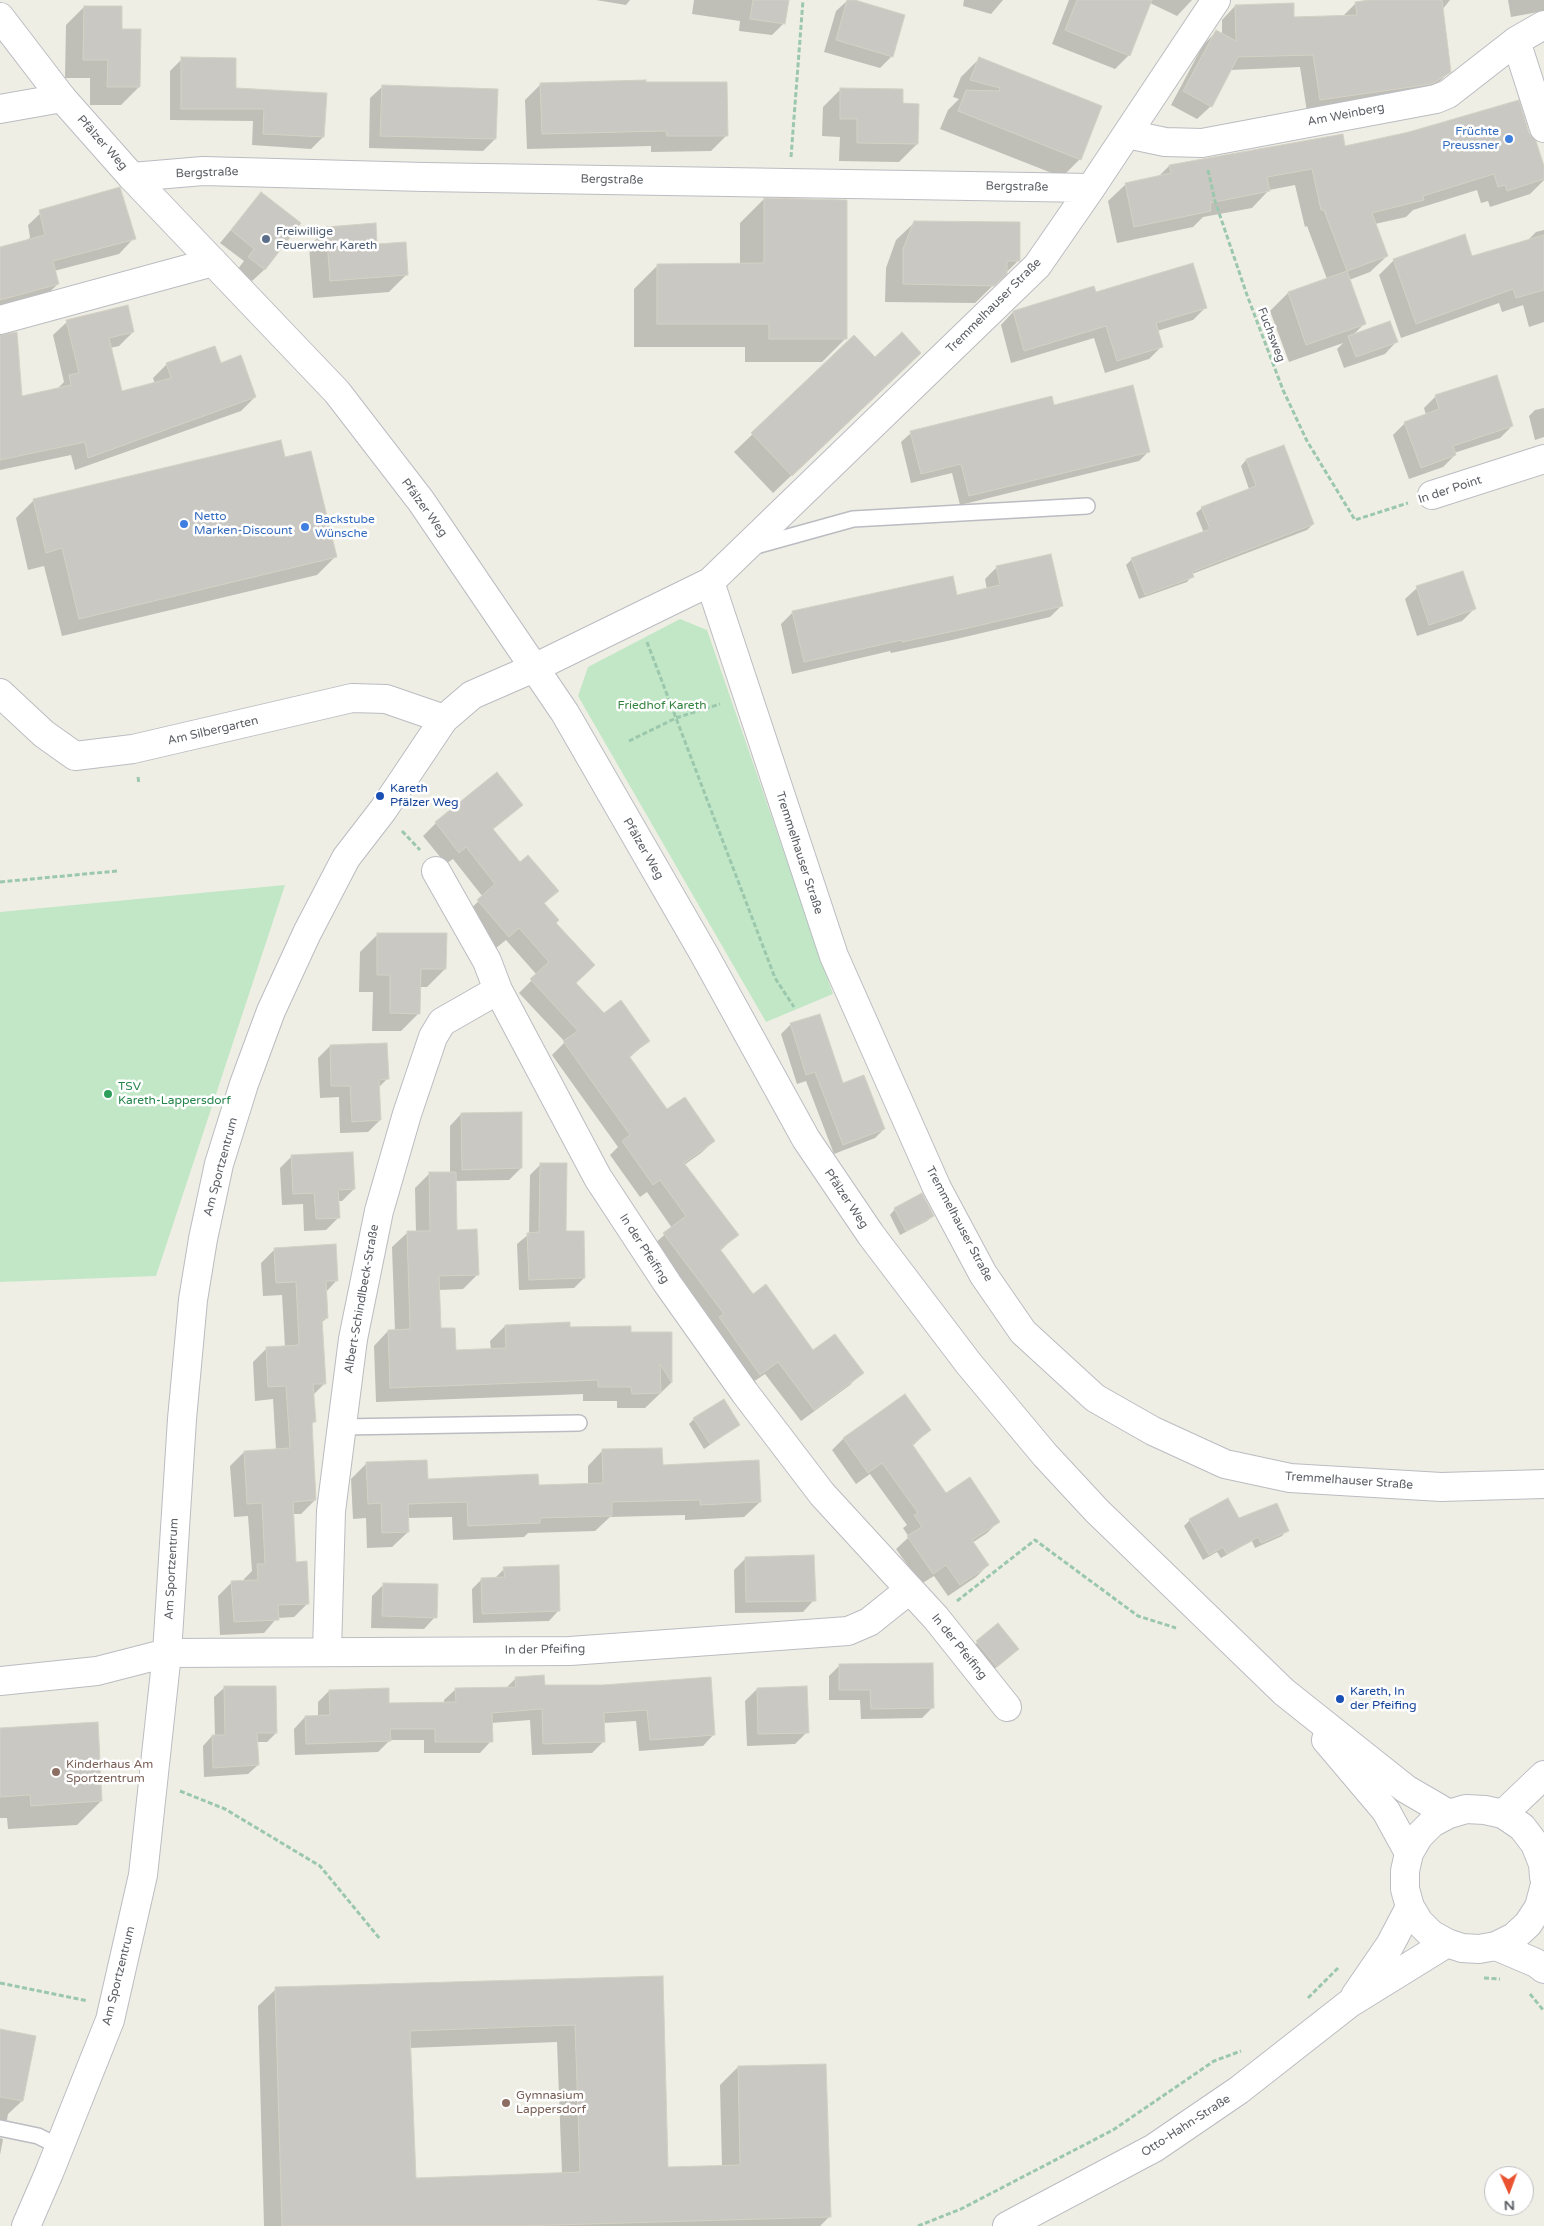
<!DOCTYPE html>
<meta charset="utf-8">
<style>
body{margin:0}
#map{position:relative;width:1544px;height:2226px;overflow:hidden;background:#efeee5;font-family:"Varela Round",sans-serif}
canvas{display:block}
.north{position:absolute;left:1484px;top:2166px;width:50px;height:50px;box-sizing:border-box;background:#fff;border:1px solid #bebfc2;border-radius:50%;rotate:178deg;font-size:14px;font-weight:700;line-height:20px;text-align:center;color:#5d6066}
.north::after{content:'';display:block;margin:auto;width:18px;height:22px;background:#e95331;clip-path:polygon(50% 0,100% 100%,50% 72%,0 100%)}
</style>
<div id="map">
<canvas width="1544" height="2226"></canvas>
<div class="north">N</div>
</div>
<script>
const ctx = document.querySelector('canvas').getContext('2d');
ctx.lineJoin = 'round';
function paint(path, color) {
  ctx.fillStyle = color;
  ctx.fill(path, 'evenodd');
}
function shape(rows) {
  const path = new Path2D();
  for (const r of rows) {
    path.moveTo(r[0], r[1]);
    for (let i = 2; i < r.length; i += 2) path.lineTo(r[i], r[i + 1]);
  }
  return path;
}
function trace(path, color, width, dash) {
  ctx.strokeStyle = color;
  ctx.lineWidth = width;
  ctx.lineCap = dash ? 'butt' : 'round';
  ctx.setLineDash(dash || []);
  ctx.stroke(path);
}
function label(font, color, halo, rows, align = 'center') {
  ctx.font = font + ' "Varela Round",sans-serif';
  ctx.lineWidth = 5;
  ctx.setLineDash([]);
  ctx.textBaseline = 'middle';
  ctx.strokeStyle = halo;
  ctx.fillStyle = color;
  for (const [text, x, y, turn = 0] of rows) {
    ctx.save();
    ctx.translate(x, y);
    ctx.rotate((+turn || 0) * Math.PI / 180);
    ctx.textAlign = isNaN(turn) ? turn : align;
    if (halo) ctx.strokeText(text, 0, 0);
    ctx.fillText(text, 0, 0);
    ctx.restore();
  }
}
paint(shape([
 [680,619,707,630,833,994,766,1022,578,696,588,667],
 [285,885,156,1276,0,1282,0,912]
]), '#c2e7c6');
paint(shape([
 [596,0,630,0,626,5],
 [694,0,788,0,784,23,772,35,739,31,740,21,692,14],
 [848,0,851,0,892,56,880,68,824,52,836,11],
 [964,0,1003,0,991,14,963,6],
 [1069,0,1192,0,1177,16,1150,3,1129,55,1115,69,1052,44],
 [1368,0,1450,0,1442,10,1450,71,1436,85,1307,112,1300,67,1230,70,1211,106,1197,119,1171,105,1203,45,1216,32,1222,35,1222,20,1235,6,1293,18,1342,17,1356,3],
 [1508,0,1544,0,1544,11,1511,17],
 [84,7,120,30,139,87,121,105,90,105,90,78,65,78,66,25],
 [182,59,235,89,323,137,311,149,252,145,253,121,170,120,170,71],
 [979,59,1080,159,1062,177,940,129,948,110,959,99,953,97,961,77],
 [541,84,727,135,711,151,651,152,651,146,527,149,525,100],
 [382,87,495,139,483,151,369,148,370,98],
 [841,89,902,105,917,144,899,162,839,161,840,137,822,136,823,107],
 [1528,133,1544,170,1544,180,1530,194,1490,207,1488,201,1481,203,1477,190,1413,210,1406,217,1375,224,1387,256,1370,272,1349,280,1364,324,1352,336,1396,342,1385,354,1344,368,1337,349,1343,343,1289,362,1270,311,1288,293,1327,279,1307,226,1305,227,1295,185,1269,190,1252,208,1203,217,1193,227,1117,243,1108,201,1125,185,1158,177,1169,166,1344,148],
 [261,194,300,223,264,270,252,281,237,270,244,261,220,243],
 [764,199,846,338,822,362,745,362,745,347,634,347,634,289,658,265,740,264,740,223],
 [44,210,134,238,119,254,54,271,58,284,42,299,0,311,0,249,28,240,30,237,28,225],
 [915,222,1019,260,975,303,885,302,886,268,896,240],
 [327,229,376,246,407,274,389,292,313,298,309,246],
 [1544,230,1544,322,1529,327,1523,305,1502,312,1499,303,1401,338,1379,275,1394,260,1472,258,1527,241,1536,232],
 [1095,294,1206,307,1193,320,1157,331,1162,346,1149,359,1105,373,1094,338,1011,363,1001,325,1013,312],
 [67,322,133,332,119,346,110,348,121,392,155,384,153,378,167,364,220,364,255,397,241,411,75,470,71,455,0,470,0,341,21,398,56,390,64,382,53,335],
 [854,337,875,359,902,370,773,493,734,452],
 [1436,396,1512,426,1500,438,1454,453,1455,455,1443,467,1409,479,1393,435,1405,423,1426,415,1424,408],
 [1053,406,1149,451,1139,461,960,505,952,473,911,483,901,442,911,433],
 [1544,408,1544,437,1535,440,1529,416,1535,410],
 [1283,447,1313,524,1307,530,1192,574,1192,576,1187,582,1139,599,1126,565,1132,559,1204,533,1196,513,1202,508,1249,489,1241,466,1246,460],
 [284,458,335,557,317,575,62,636,44,566,28,570,16,518,34,500],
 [997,567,1062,605,1050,617,952,640,891,653,890,651,792,674,781,624,792,613,956,597,987,590,985,579],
 [1417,588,1474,609,1462,621,1417,636,1405,599],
 [497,774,521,804,492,830,520,864,557,891,544,904,554,924,574,983,603,1014,648,1041,629,1058,667,1111,714,1141,701,1153,684,1165,737,1235,720,1251,753,1295,813,1352,862,1372,850,1385,801,1421,765,1374,747,1386,652,1246,672,1228,647,1192,640,1197,610,1155,618,1147,552,1055,565,1042,519,993,537,975,506,940,496,948,465,914,483,897,453,859,446,864,423,836,436,823],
 [378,934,445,969,427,987,419,987,419,1013,401,1031,372,1031,373,992,359,992,360,952],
 [791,1024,842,1085,884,1129,875,1138,834,1154,806,1081,797,1084,781,1034],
 [330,1046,387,1079,378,1088,380,1120,368,1132,340,1133,339,1097,320,1098,318,1058],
 [461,1114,521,1168,509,1180,455,1181,456,1231,478,1274,463,1289,439,1290,440,1330,455,1351,491,1350,490,1341,505,1326,630,1333,670,1333,671,1383,645,1408,617,1408,617,1401,583,1401,583,1394,376,1402,374,1346,388,1331,395,1331,392,1247,407,1233,416,1232,415,1188,429,1174,450,1173,450,1126],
 [292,1156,354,1189,342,1201,338,1201,338,1218,326,1230,304,1231,303,1204,282,1205,280,1168],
 [540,1165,565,1233,584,1278,574,1288,519,1290,517,1244,529,1234,530,1175],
 [895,1209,933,1216,927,1221,900,1235,890,1215],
 [275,1249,337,1280,326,1292,327,1318,321,1323,325,1383,313,1395,314,1422,311,1425,315,1500,301,1514,292,1514,295,1563,308,1603,294,1617,277,1618,264,1633,220,1635,218,1596,232,1582,244,1582,244,1579,252,1571,248,1516,234,1517,230,1466,244,1452,276,1450,273,1399,255,1401,253,1362,267,1348,285,1347,282,1295,263,1296,261,1263],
 [694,1419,739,1425,704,1449,689,1424],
 [930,1430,912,1446,946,1495,999,1521,987,1533,972,1543,988,1565,976,1577,948,1596,934,1576,921,1584,896,1549,909,1537,903,1528,907,1525,870,1474,856,1484,832,1450,843,1439],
 [603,1450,661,1466,760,1502,744,1517,685,1520,685,1515,610,1517,595,1531,528,1533,524,1537,453,1540,452,1517,407,1518,408,1532,392,1547,367,1548,366,1518,353,1519,351,1479,367,1463,427,1480,538,1487,588,1485,588,1466],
 [1190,1520,1239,1520,1287,1530,1282,1536,1255,1548,1252,1541,1221,1558,1217,1552,1203,1560,1184,1526],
 [746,1558,814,1600,803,1612,735,1613,734,1570],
 [504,1569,559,1610,549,1621,473,1623,472,1589,482,1579,494,1579],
 [384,1584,435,1617,424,1629,371,1628,372,1596],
 [998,1625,1012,1654,991,1672,971,1648],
 [840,1665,933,1707,922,1718,861,1719,860,1700,829,1700,829,1676],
 [516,1678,543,1687,603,1686,714,1734,703,1746,639,1751,636,1721,603,1723,604,1741,592,1753,532,1755,530,1720,491,1723,491,1741,480,1753,424,1753,424,1740,390,1740,378,1752,295,1755,294,1729,305,1717,318,1717,318,1702,329,1691,388,1704,444,1703,444,1700,456,1689,506,1688],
 [275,1687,276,1733,267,1742,256,1742,258,1765,248,1774,204,1777,203,1746,212,1736,215,1736,214,1697,224,1688],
 [757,1689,807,1732,795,1744,747,1746,745,1701],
 [0,1729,101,1801,77,1825,8,1829,7,1818,0,1818],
 [662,1978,667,2169,722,2167,720,2085,738,2067,829,2217,820,2226,264,2226,258,2006,276,1989],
 [557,2042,562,2174,415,2180,410,2048],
 [0,2030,22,2101,8,2114,7,2120,0,2127],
 [0,2138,3,2139,0,2155]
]), '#0003');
const building = shape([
 [753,0,789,0,785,24,750,19,753,0],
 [847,0,855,0,905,15,893,57,836,40,847,0],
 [1077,0,1152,0,1130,56,1065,30,1077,0],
 [1369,0,1442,0,1451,72,1432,84,1320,100,1313,55,1238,57,1212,107,1183,91,1216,30,1236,41,1235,5,1294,3,1294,17,1357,15,1355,2,1369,0],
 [84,6,122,6,122,29,141,29,140,87,107,87,108,60,83,60,84,6],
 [181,57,236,58,236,88,327,93,324,137,263,134,264,109,181,109,181,57],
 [979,57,1102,106,1081,160,958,111,966,90,999,91,1000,88,970,80,979,57],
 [646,80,646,82,727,82,728,136,667,136,666,131,542,134,540,83,646,80],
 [382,85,498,89,496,139,380,136,382,85],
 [840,88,903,89,903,103,919,104,918,144,857,143,857,119,840,119,840,88],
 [1519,100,1529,133,1536,141,1544,166,1544,179,1507,191,1505,185,1498,187,1494,174,1423,196,1424,200,1372,213,1388,256,1347,271,1324,210,1321,210,1312,169,1267,177,1270,191,1210,203,1211,211,1134,227,1125,183,1171,173,1169,165,1343,134,1345,146,1409,132,1519,100],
 [120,187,136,239,53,261,59,284,0,300,0,247,45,235,39,210,120,187],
 [261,192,301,223,265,270,248,257,254,249,231,230,261,192],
 [764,198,847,200,847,339,769,339,769,324,657,324,657,264,764,263,764,198],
 [914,221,1020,222,1020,261,1007,261,1007,274,994,286,903,284,903,249,914,221],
 [376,223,377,244,406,242,408,275,330,281,326,227,376,223],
 [1465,234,1472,256,1544,235,1544,290,1516,298,1513,289,1416,324,1393,259,1465,234],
 [1193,263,1207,308,1156,323,1163,347,1117,361,1106,326,1024,351,1013,311,1094,286,1096,292,1193,263],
 [1347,271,1366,324,1306,345,1288,292,1347,271],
 [128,305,134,332,109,338,122,391,171,378,166,363,215,346,221,363,241,355,256,397,88,458,85,442,0,460,0,335,17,332,22,396,71,385,69,375,79,373,66,320,128,305],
 [1390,321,1398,342,1356,357,1348,336,1390,321],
 [902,332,921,353,792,476,751,433,854,335,875,357,902,332],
 [1497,375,1513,426,1453,446,1456,455,1421,468,1404,422,1439,409,1435,395,1497,375],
 [1133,385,1150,452,969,496,961,464,921,474,910,431,1052,396,1054,405,1133,385],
 [281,440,285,457,311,451,337,557,79,619,62,548,46,553,33,499,281,440],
 [1284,445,1314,524,1192,572,1194,577,1145,595,1131,558,1210,529,1201,507,1256,486,1246,459,1284,445],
 [1051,554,1063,606,964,629,902,642,902,640,804,662,792,611,953,576,957,595,1000,585,996,566,1051,554],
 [1463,571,1476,609,1429,625,1416,586,1463,571],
 [497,772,523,805,493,829,520,862,528,855,559,891,544,903,559,920,556,923,595,965,576,983,604,1013,621,1000,650,1041,629,1056,667,1109,685,1097,715,1141,684,1163,739,1235,720,1249,753,1294,766,1284,813,1350,835,1334,864,1373,814,1410,778,1362,760,1375,719,1317,724,1314,663,1233,686,1216,660,1180,653,1185,622,1141,630,1135,563,1041,578,1031,530,979,549,962,519,928,509,937,477,900,495,884,466,847,459,853,435,822,497,772],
 [377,933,447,933,446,969,421,969,420,1014,390,1013,390,975,377,975,377,933],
 [820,1014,843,1083,864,1075,885,1129,843,1145,815,1072,806,1075,790,1023,820,1014],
 [387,1043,389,1079,379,1080,381,1120,352,1122,350,1086,331,1086,330,1045,387,1043],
 [522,1112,522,1168,462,1170,461,1113,522,1112],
 [353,1152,355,1189,338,1190,340,1218,316,1219,314,1193,293,1194,291,1155,353,1152],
 [540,1163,567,1163,566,1231,584,1231,585,1278,529,1280,527,1233,539,1232,540,1163],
 [429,1172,456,1172,457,1230,477,1229,479,1275,439,1276,441,1328,455,1328,456,1350,506,1348,505,1325,570,1322,570,1327,631,1326,631,1332,672,1332,672,1383,660,1364,661,1393,632,1394,631,1387,598,1387,598,1380,390,1388,388,1330,410,1329,407,1231,430,1231,429,1172],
 [922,1193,934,1216,906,1231,894,1208,922,1193],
 [336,1244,338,1281,326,1281,328,1318,322,1319,326,1384,313,1384,316,1422,312,1422,316,1500,293,1502,296,1562,307,1561,309,1604,278,1605,279,1620,234,1622,231,1581,258,1580,257,1564,265,1564,262,1503,247,1504,244,1451,290,1448,286,1386,268,1387,266,1347,299,1345,296,1282,276,1283,274,1248,336,1244],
 [905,1394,931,1430,912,1444,946,1493,970,1477,1000,1522,972,1540,989,1565,960,1585,946,1565,933,1574,907,1536,922,1527,914,1515,918,1513,882,1463,868,1473,843,1438,905,1394],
 [724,1399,740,1425,710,1444,693,1418,724,1399],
 [662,1448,663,1465,759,1460,761,1502,700,1505,700,1500,612,1502,612,1516,540,1518,540,1523,468,1526,467,1502,408,1504,409,1532,382,1533,381,1503,368,1504,366,1462,427,1460,428,1479,538,1474,539,1485,603,1483,602,1449,662,1448],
 [1228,1498,1239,1518,1277,1503,1289,1531,1261,1543,1258,1537,1227,1554,1223,1547,1209,1555,1189,1519,1228,1498],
 [814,1555,816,1601,746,1602,745,1557,814,1555],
 [559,1565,560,1611,482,1614,481,1578,505,1577,503,1567,559,1565],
 [383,1583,438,1584,437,1618,382,1616,383,1583],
 [998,1623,1019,1649,997,1667,976,1641,998,1623],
 [933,1663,934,1708,871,1709,870,1690,839,1690,839,1664,933,1663],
 [544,1675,545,1685,603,1685,711,1677,715,1735,650,1740,647,1710,604,1713,605,1742,543,1744,542,1709,492,1713,493,1742,435,1742,435,1729,390,1729,391,1741,306,1744,305,1716,330,1715,329,1690,389,1688,389,1703,456,1702,455,1688,516,1687,515,1677,544,1675],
 [224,1686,276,1686,277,1733,257,1733,259,1765,213,1768,212,1735,225,1735,224,1686],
 [807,1686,809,1733,758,1734,757,1688,807,1686],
 [98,1722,102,1801,31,1806,30,1795,0,1797,0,1728,98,1722],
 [663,1976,668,2167,740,2165,738,2066,826,2064,831,2217,519,2226,282,2226,275,1987,663,1976],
 [575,2025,580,2172,416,2178,410,2031,575,2025],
 [0,2029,36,2036,23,2101,0,2097,0,2029]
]);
paint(building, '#cac8c2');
trace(building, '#d4d1c4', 1);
const lane = shape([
 [752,547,853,519,1087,506],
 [342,1427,579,1423],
 [0,2128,38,2136,60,2147]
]);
const street = shape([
 [1516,41,1544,128],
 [0,109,62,98],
 [1127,134,1165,142,1202,143,1436,99,1448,94,1516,41,1544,25],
 [132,177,203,171,424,177,1091,188],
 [0,320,213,262],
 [1432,495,1544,459],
 [710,582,834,956,937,1188,983,1274,1023,1332,1095,1398,1153,1431,1225,1464,1290,1478,1441,1487,1544,1484],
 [0,693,44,734,75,756,133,749,352,698,386,699,444,719],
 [436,871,487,961,498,990,598,1178,667,1283,745,1393,822,1494,936,1618,1007,1707],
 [327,1651,331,1511,353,1339,379,1211,407,1114,433,1037,442,1022,498,990],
 [0,1681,97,1671,167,1653,570,1651,848,1631,869,1622,909,1590],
 [1503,1814,1544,1775],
 [1355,1996,1390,1945,1410,1907],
 [26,2226,49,2173,110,2020,143,1875,167,1653,182,1419,193,1300,203,1239,219,1164,244,1084,271,1011,307,933,346,858,383,810,444,719,472,695,534,668,710,582,1037,266,1091,188,1216,0],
 [1007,2226,1154,2148,1239,2090,1350,2003,1447,1943]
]);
const secondary = shape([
 [0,17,62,98,132,177,337,392,421,501,565,713,704,954,806,1139,871,1235,969,1364,1045,1455,1097,1511,1284,1692,1406,1789,1449,1814],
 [1326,1740,1386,1811,1409,1853],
 [1544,1877,1543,1864,1535,1844,1522,1827,1503,1814,1485,1810,1466,1809,1449,1814,1432,1823,1419,1836,1409,1853,1405,1871,1405,1889,1410,1907,1419,1922,1431,1934,1447,1943,1462,1948,1479,1949,1496,1946,1514,1937,1528,1924,1539,1907,1544,1888],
 [1496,1946,1536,1963,1544,1969]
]);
trace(lane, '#babcc1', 18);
trace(street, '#babcc1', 30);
trace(secondary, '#bbbdc3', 30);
trace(shape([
 [791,157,803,0],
 [1208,170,1215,201,1247,295,1283,390,1307,441,1355,520,1408,503],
 [647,642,775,978,794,1007],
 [629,741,676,718,720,704],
 [138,777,139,784],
 [402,831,420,850],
 [0,882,117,871],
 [957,1601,1035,1540,1138,1616,1176,1628],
 [180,1791,225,1809,320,1866,380,1939],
 [1484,1978,1500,1979],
 [0,1983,88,2001],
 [1530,1994,1544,2011],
 [1308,1998,1339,1967],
 [918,2226,961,2209,1113,2130,1214,2061,1241,2051]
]), '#9bc8ad', 3, [5, 2.5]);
trace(lane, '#fff', 15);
trace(street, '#fff', 28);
trace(secondary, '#fff', 28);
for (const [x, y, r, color] of [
 [1509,139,5,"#3f7fe0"],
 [266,239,5,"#5c6f8a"],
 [184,524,5,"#3f7fe0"],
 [305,527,5,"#3f7fe0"],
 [380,796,5,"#1a4fb4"],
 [108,1094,5,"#2e9e5b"],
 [1340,1699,5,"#1a4fb4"],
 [56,1772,5,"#8d6e63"],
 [506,2103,5,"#8d6e63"]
]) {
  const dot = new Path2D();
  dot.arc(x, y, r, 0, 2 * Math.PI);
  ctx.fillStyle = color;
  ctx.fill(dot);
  trace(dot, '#fff', 2);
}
label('12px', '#5d6066', '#fff', [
 ["Am Weinberg",1346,115,-11],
 ["Pfälzer Weg",102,143,48],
 ["Bergstraße",207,173,-2],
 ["Bergstraße",612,180,1],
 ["Bergstraße",1017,187,1],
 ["Tremmelhauser Straße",994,306,-45],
 ["Fuchsweg",1271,335,69],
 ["In der Point",1450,490,-18],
 ["Pfälzer Weg",424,508,54],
 ["Am Silbergarten",213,731,-13],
 ["Pfälzer Weg",643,849,60],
 ["Tremmelhauser Straße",799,853,72],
 ["Am Sportzentrum",221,1167,-75],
 ["Pfälzer Weg",846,1199,56],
 ["Tremmelhauser Straße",959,1224,62],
 ["In der Pfeifing",644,1249,57],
 ["Albert-Schindlbeck-Straße",362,1299,-80],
 ["Tremmelhauser Straße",1349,1481,4],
 ["Am Sportzentrum",172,1569,-87],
 ["In der Pfeifing",959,1647,51],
 ["In der Pfeifing",545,1650,-1],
 ["Am Sportzentrum",119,1976,-76],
 ["Otto-Hahn-Straße",1186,2126,-33]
]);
label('12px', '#366cbe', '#fff', [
 ["Früchte",1499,132,"right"],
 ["Preussner",1499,146,"right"],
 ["Netto",194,517],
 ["Marken-Discount",194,531],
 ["Backstube",315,520],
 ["Wünsche",315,534]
], 'left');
label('12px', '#4e5e75', '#fff', [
 ["Freiwillige",276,232],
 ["Feuerwehr Kareth",276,246]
], 'left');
label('12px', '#358541', '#fff', [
 ["Friedhof Kareth",662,706]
]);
label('12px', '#164399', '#fff', [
 ["Kareth",390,789],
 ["Pfälzer Weg",390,803],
 ["Kareth, In",1350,1692],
 ["der Pfeifing",1350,1706]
], 'left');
label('12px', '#27864d', '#fff', [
 ["TSV",118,1087],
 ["Kareth-Lappersdorf",118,1101]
], 'left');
label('12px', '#785e54', '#fff', [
 ["Kinderhaus Am",66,1765],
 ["Sportzentrum",66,1779],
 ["Gymnasium",516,2096],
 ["Lappersdorf",516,2110]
], 'left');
</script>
